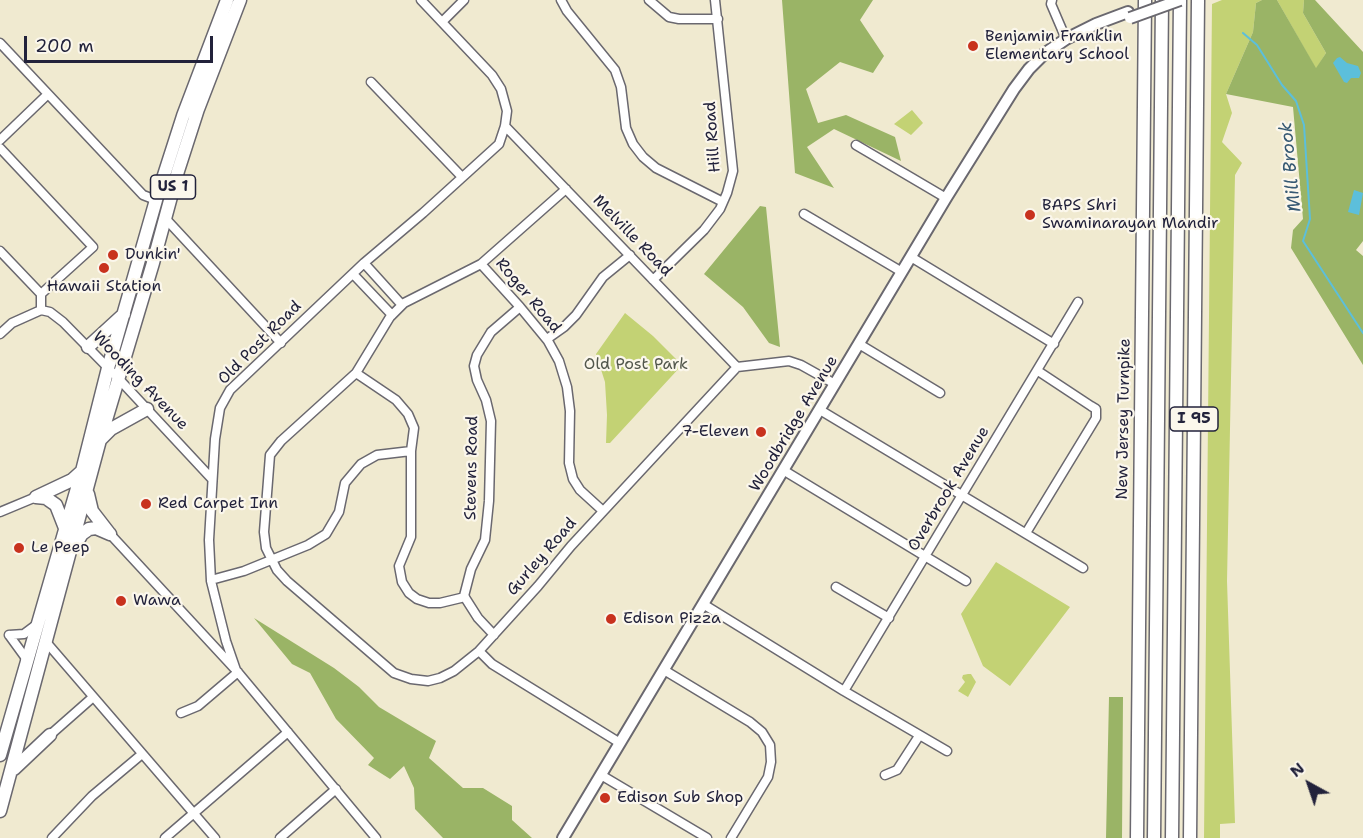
<!DOCTYPE html>
<style>
body{margin:0}
#map{position:relative;width:1363px;height:838px;overflow:hidden;background:#f0ead0;font-family:"Shantell Sans",sans-serif}
canvas{display:block}
.north{position:absolute;left:1279px;top:754px;width:60px;height:60px;-webkit-text-stroke:4px #fbf7ec;paint-order:stroke;rotate:320deg;font-size:16px;font-weight:700;line-height:24px;text-align:center;color:#22223b}
.north::after{content:'';display:block;margin:auto;width:21px;height:27px;background:#22223b;clip-path:polygon(50% 0,100% 100%,50% 72%,0 100%)}
.scale{position:absolute;left:24px;top:36px;width:189px;height:27px;box-sizing:border-box;border:3px solid #22223b;border-top:0;padding-left:8px;font-size:18px;line-height:21px;white-space:nowrap;color:#22223b;-webkit-text-stroke:4px #fbf7ec;paint-order:stroke}
</style>
<div id="map">
<canvas width="1363" height="838"></canvas>
<div class="north">N</div>
<div class="scale">200 m</div>
</div>
<script>
const ctx = document.querySelector('canvas').getContext('2d');
ctx.lineJoin = 'round';
function paint(path, color) {
  ctx.fillStyle = color;
  ctx.fill(path, 'evenodd');
}
function shape(rows) {
  const path = new Path2D();
  for (const r of rows) {
    path.moveTo(r[0], r[1]);
    for (let i = 2; i < r.length; i += 2) path.lineTo(r[i], r[i + 1]);
  }
  return path;
}
function trace(path, color, width, dash) {
  ctx.strokeStyle = color;
  ctx.lineWidth = width;
  ctx.lineCap = dash ? 'butt' : 'round';
  ctx.setLineDash(dash || []);
  ctx.stroke(path);
}
function label(font, color, halo, rows, align = 'center') {
  ctx.font = font + ' "Shantell Sans",sans-serif';
  ctx.lineWidth = 4.5;
  ctx.setLineDash([]);
  ctx.textBaseline = 'middle';
  ctx.strokeStyle = halo;
  ctx.fillStyle = color;
  for (const [text, x, y, turn = 0] of rows) {
    ctx.save();
    ctx.translate(x, y);
    ctx.rotate((+turn || 0) * Math.PI / 180);
    ctx.textAlign = isNaN(turn) ? turn : align;
    if (halo) ctx.strokeText(text, 0, 0);
    ctx.fillText(text, 0, 0);
    ctx.restore();
  }
}
paint(shape([
 [1222,0,1262,0,1256,3,1253,32,1226,94,1232,113,1222,142,1242,163,1235,175,1227,581,1235,823,1220,824,1220,838,1204,838,1212,4],
 [1277,0,1304,0,1303,13,1326,53,1316,69],
 [912,110,923,123,911,135,894,124],
 [625,313,653,336,682,365,610,443,606,443,607,415,605,382,596,354],
 [996,562,1070,607,1010,686,983,666,961,614],
 [968,674,971,674,976,682,968,697,958,691,965,682,962,678,963,675]
]), '#c3d274');
paint(shape([
 [782,0,873,0,860,20,884,56,873,73,840,62,806,89,818,123,846,115,866,124,895,137,901,161,834,129,807,147,834,188,795,173],
 [1262,0,1277,0,1316,68,1326,53,1303,13,1304,0,1315,0,1363,52,1363,241,1356,250,1363,256,1363,365,1291,248,1293,230,1303,219,1293,107,1226,94,1253,32,1256,3],
 [760,206,766,207,780,347,769,343,743,307,704,274],
 [254,618,334,668,359,687,379,707,436,741,429,758,463,788,483,788,512,806,512,820,532,838,443,838,415,809,414,788,404,766,390,779,368,765,374,758,336,719,310,673,292,664],
 [1109,697,1123,697,1122,838,1106,838]
]), '#9ab466');
paint(shape([
 [1340,57,1347,63,1358,66,1361,73,1359,78,1351,78,1347,83,1344,82,1333,63,1337,58],
 [1354,190,1363,193,1359,215,1348,212]
]), '#5cbfdb');
trace(shape([
 [1243,33,1257,45,1282,85,1296,101,1304,125,1310,219,1303,241,1363,333]
]), '#5cbfdb', 2);
const minor = shape([
 [561,0,567,11,615,70,621,87,626,128,633,144,643,157,656,168,723,202],
 [649,0,669,17,679,19,718,19],
 [1052,0,1051,4,1066,39],
 [442,22,464,0],
 [0,43,143,195,156,200],
 [371,82,462,177],
 [505,126,737,367],
 [0,140,48,94],
 [856,145,946,198],
 [0,148,93,247,41,294,41,310,12,323,0,334],
 [566,189,481,264,404,303,390,317,356,373,281,441,270,455,264,532,266,548,277,570,287,581,394,673,411,679,428,681,440,678,454,671,479,651,538,586,571,546,737,367,789,361,801,365,835,384],
 [804,214,902,272],
 [165,218,281,343],
 [0,251,41,294],
 [911,257,1054,344],
 [364,263,402,305],
 [481,264,520,307,548,341,559,361,567,387,570,411,569,463,573,479,580,490,603,511],
 [353,274,392,315],
 [653,280,704,230,720,209,727,193,733,171,715,0],
 [41,310,50,312,63,322,118,378,212,479],
 [547,339,564,327,576,315,603,277,630,255],
 [859,344,940,393],
 [356,373,396,400,408,414,414,428,411,451,411,537,399,566,402,582,409,593,417,599,429,603,440,603,465,597],
 [820,410,1083,568],
 [783,470,966,581],
 [0,512,36,497],
 [1026,533,1096,418,1096,409,1091,406,1038,371],
 [110,534,234,668],
 [211,580,244,571,308,545,326,534,339,512,345,483,361,464,377,455,411,451],
 [836,587,889,618],
 [703,604,844,691,947,751],
 [9,635,25,657,26,663],
 [9,635,24,634,36,625],
 [494,635,478,618,464,596,471,569,485,540,489,501,491,421,486,400,477,380,474,366,477,355,491,332,520,307],
 [47,643,215,838],
 [479,651,492,664,620,743],
 [664,670,750,722,762,732,770,745,771,762,768,777,731,838],
 [844,691,1078,302],
 [181,713,198,706,238,672],
 [50,735,92,698],
 [601,775,707,838],
 [885,775,897,770,919,736],
 [52,838,92,796,142,754],
 [165,838,288,732],
 [280,838,336,789],
 [376,838,236,670,226,641,211,581,209,540,215,439,220,408,230,390,364,263,423,213,499,144,505,126,507,111,501,89,492,75,421,0]
]);
const major = shape([
 [563,838,946,198,1014,89,1029,69,1044,54,1066,39,1096,24,1128,12]
]);
const highway = shape([
 [88,347,124,314],
 [101,439,111,429,147,409],
 [88,494,92,511,109,533],
 [36,497,72,480,82,471],
 [36,497,46,498,56,505,65,528],
 [76,544,82,534,89,529,96,528,110,534],
 [0,755,82,471,108,368,156,200,183,116,227,0],
 [14,769,50,735],
 [0,811,100,440,153,263,178,171,198,109,240,0],
 [1137,838,1145,0],
 [1154,838,1162,0],
 [1172,838,1180,0],
 [1190,838,1198,0]
]);
trace(minor, '#6a686f', 11);
trace(major, '#6a686f', 14);
trace(highway, '#6a686f', 15);
trace(minor, '#fff', 8);
trace(major, '#fff', 10);
trace(highway, '#fff', 12);
const majorBridge = shape([
 [1130,18,1180,0]
]);
trace(majorBridge, '#6a686f', 14, []);
trace(majorBridge, '#fff', 10);
for (const [x, y, r, color] of [
 [973,46,6,"#c8321e"],
 [1030,215,6,"#c8321e"],
 [113,255,6,"#c8321e"],
 [104,268,6,"#c8321e"],
 [761,432,6,"#c8321e"],
 [146,504,6,"#c8321e"],
 [19,548,6,"#c8321e"],
 [121,601,6,"#c8321e"],
 [611,619,6,"#c8321e"],
 [605,798,6,"#c8321e"]
]) {
  const dot = new Path2D();
  dot.arc(x, y, r, 0, 2 * Math.PI);
  ctx.fillStyle = color;
  ctx.fill(dot);
  trace(dot, '#fbf7ec', 2);
}
for (const [x, y, w] of [
 [173,187,45],
 [1194,419,48]
]) {
  const box = new Path2D();
  box.roundRect(x - w / 2, y - 12, w, 24, 4.5);
  ctx.fillStyle = '#fbf7ec';
  ctx.fill(box);
  trace(box, '#22223b', 1.5);
}
label('bold 15px', '#22223b', null, [
 ["US 1",173,187],
 ["I 95",1194,419]
]);
label('16px', '#22223b', '#fbf7ec', [
 ["Benjamin Franklin",985,37],
 ["Elementary School",985,55],
 ["BAPS Shri",1042,206],
 ["Swaminarayan Mandir",1042,224],
 ["Dunkin'",125,255],
 ["Hawaii Station",104,287,"center"],
 ["7-Eleven",749,432,"right"],
 ["Red Carpet Inn",158,504],
 ["Le Peep",31,548],
 ["Wawa",133,601],
 ["Edison Pizza",623,619],
 ["Edison Sub Shop",617,798]
], 'left');
label('16px', '#22223b', '#fbf7ec', [
 ["Hill Road",713,137,-94],
 ["Melville Road",632,236,46],
 ["Roger Road",528,296,50],
 ["Old Post Road",260,343,-45],
 ["Wooding Avenue",140,381,46],
 ["New Jersey Turnpike",1124,419,-89],
 ["Woodbridge Avenue",794,424,-59],
 ["Stevens Road",472,468,-89],
 ["Overbrook Avenue",949,489,-59],
 ["Gurley Road",542,557,-49]
]);
label('16px', '#52574c', '#fbf7ec', [
 ["Old Post Park",636,365]
]);
label('italic 18px', '#365973', '#fbf7ec', [
 ["Mill Brook",1291,167,-96]
]);
</script>
